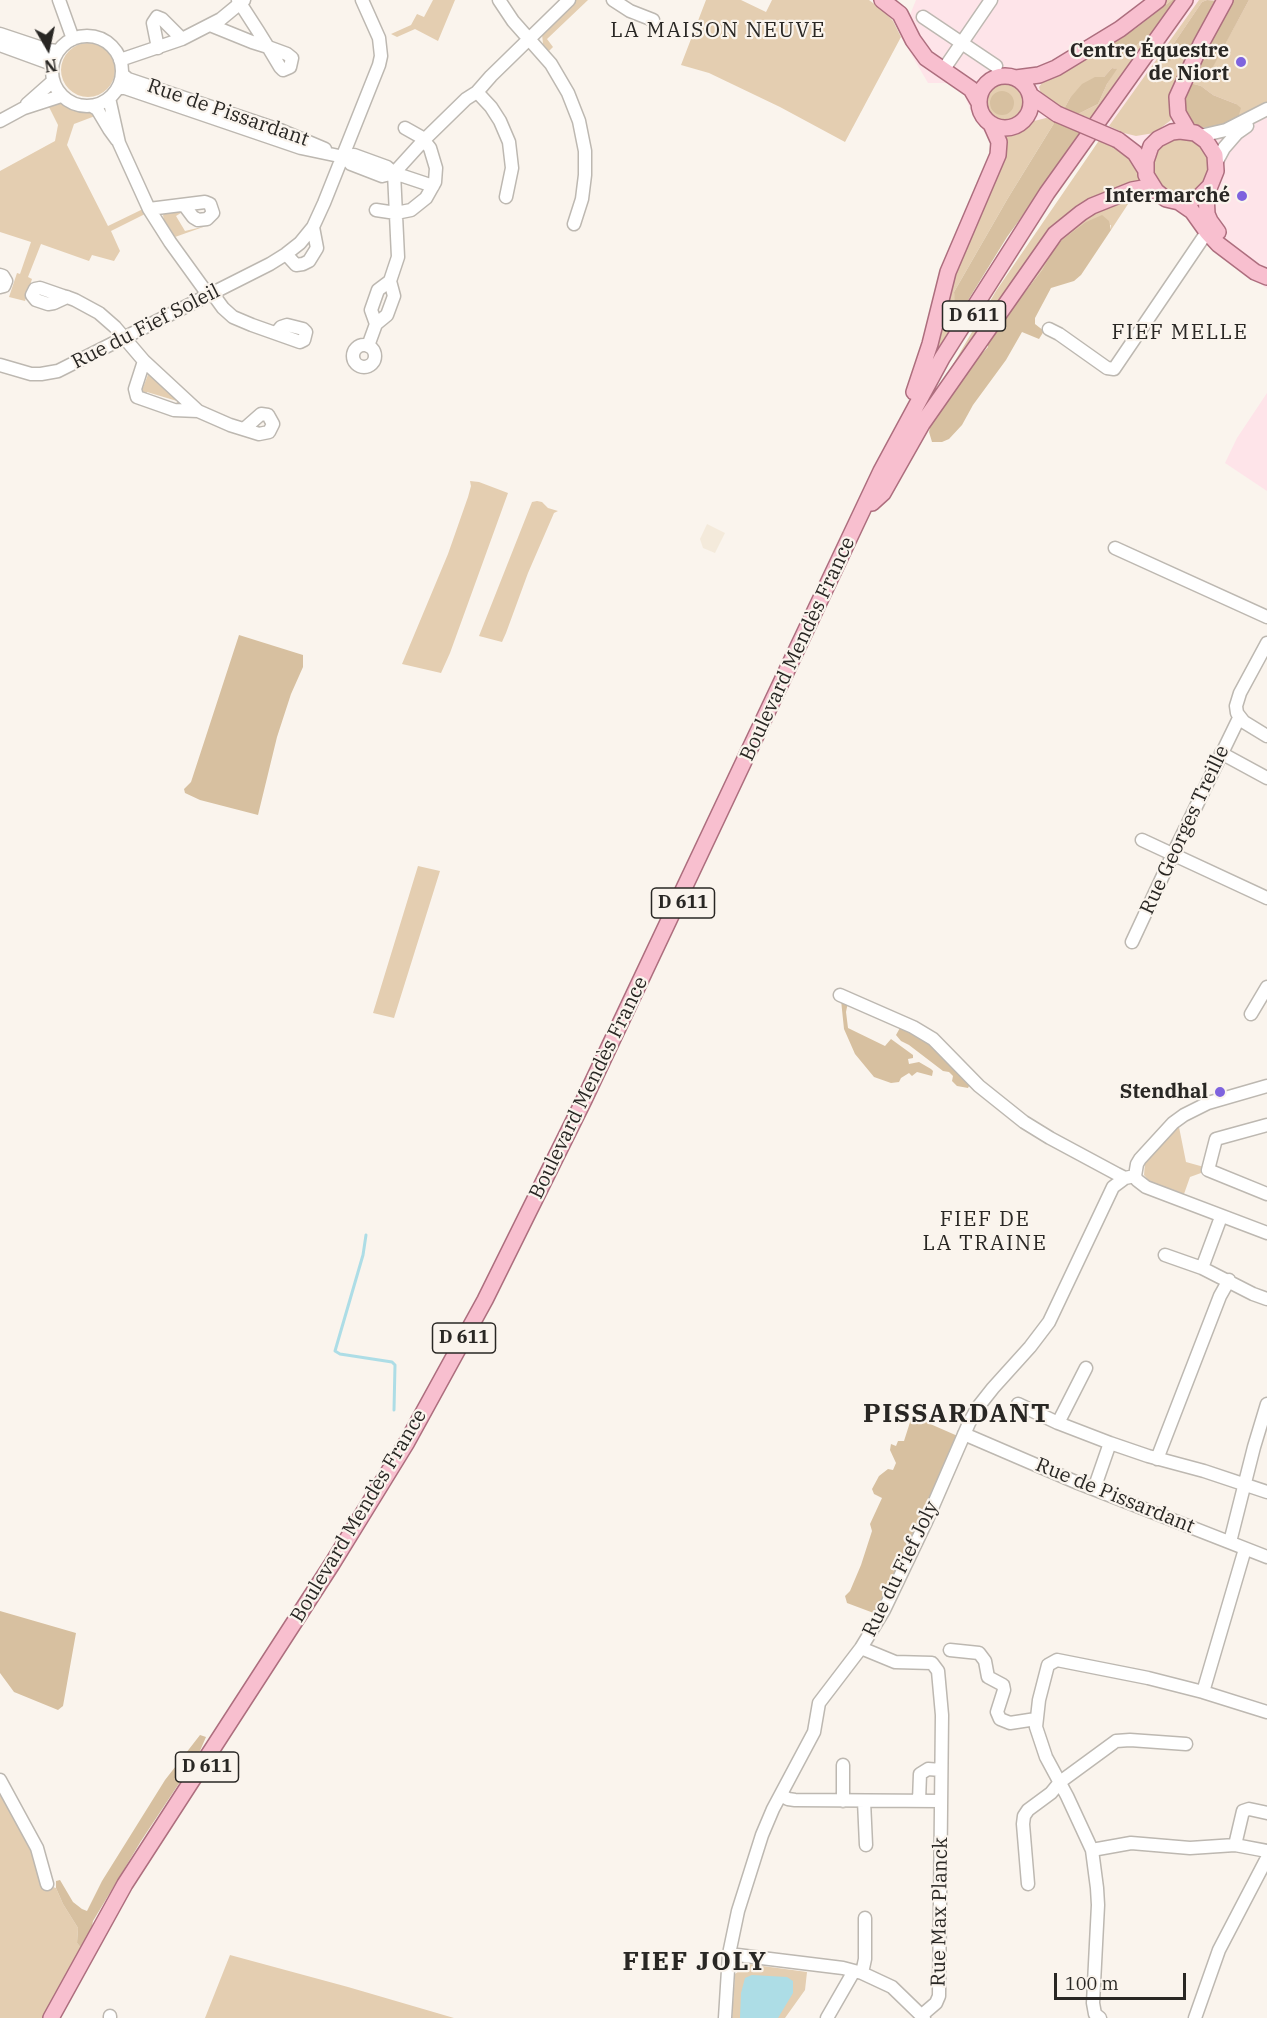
<!DOCTYPE html>
<meta charset="utf-8">
<style>
body{margin:0}
#map{position:relative;width:1267px;height:2018px;overflow:hidden;background:#faf4ed;font-family:"IBM Plex Serif",serif}
canvas{display:block}
.north{position:absolute;left:18px;top:18px;width:60px;height:60px;-webkit-text-stroke:4px #faf4ed;paint-order:stroke;rotate:171deg;font-size:16px;font-weight:700;line-height:24px;text-align:center;color:#292724}
.north::after{content:'';display:block;margin:auto;width:21px;height:27px;background:#292724;clip-path:polygon(50% 0,100% 100%,50% 72%,0 100%)}
.scale{position:absolute;left:1054px;top:1973px;width:132px;height:27px;box-sizing:border-box;border:3px solid #292724;border-top:0;padding-left:8px;font-size:18px;line-height:21px;white-space:nowrap;color:#292724;-webkit-text-stroke:4px #faf4ed;paint-order:stroke}
</style>
<div id="map">
<canvas width="1267" height="2018"></canvas>
<div class="north">N</div>
<div class="scale">100 m</div>
</div>
<script>
const ctx = document.querySelector('canvas').getContext('2d');
ctx.lineJoin = 'round';
function paint(path, color) {
  ctx.fillStyle = color;
  ctx.fill(path, 'evenodd');
}
function shape(rows) {
  const path = new Path2D();
  for (const r of rows) {
    if (r.length === 3) {
      path.moveTo(r[0] + r[2], r[1]);
      path.arc(r[0], r[1], r[2], 0, 2 * Math.PI);
      continue;
    }
    path.moveTo(r[0], r[1]);
    for (let i = 2; i < r.length; i += 2) path.lineTo(r[i], r[i + 1]);
  }
  return path;
}
function trace(path, color, width, dash) {
  ctx.strokeStyle = color;
  ctx.lineWidth = width;
  ctx.lineCap = dash ? 'butt' : 'round';
  ctx.setLineDash(dash || []);
  ctx.stroke(path);
}
function label(font, color, halo, rows, align = 'center') {
  ctx.font = font + ' "IBM Plex Serif",serif';
  ctx.lineWidth = 4.5;
  ctx.setLineDash([]);
  ctx.textBaseline = 'middle';
  ctx.strokeStyle = halo;
  ctx.fillStyle = color;
  for (const [text, x, y, turn = 0] of rows) {
    ctx.save();
    ctx.translate(x, y);
    ctx.rotate((+turn || 0) * Math.PI / 180);
    ctx.textAlign = isNaN(turn) ? turn : align;
    if (halo) ctx.strokeText(text, 0, 0);
    ctx.fillText(text, 0, 0);
    ctx.restore();
  }
}
paint(shape([
 [916,0,1267,0,1267,289,1197,233,1186,215,1157,202,1140,184,1124,151,1083,132,1034,121,1016,132,988,137,973,117,964,94,954,86,947,83,928,83,901,37],
 [1267,393,1267,491,1225,463,1237,438]
]), '#fee4e9');
paint(shape([
 [707,524,725,533,715,553,703,548,700,539]
]), '#f4eadb');
paint(shape([
 [433,0,455,0,438,41,415,29,397,37,391,34,411,25,417,14,424,17],
 [576,0,588,0,547,39,553,47,549,51,543,44,542,34],
 [706,0,741,0,766,12,772,0,869,0,885,12,893,21,901,37,845,142,780,107,709,73,681,65],
 [1164,0,1172,0,1135,29,1128,31,1107,47,1112,57,1126,55,1139,43,1147,43,1092,119,1078,114,1098,104,1107,84,1116,69,1112,68,1104,77,1070,98,1064,109,1042,97,1039,87,1042,83],
 [1199,0,1207,0,1202,2,1164,58,1171,60,1176,52,1187,48,1193,49,1172,94,1169,105,1171,120,1154,133,1136,136,1124,133,1109,126],
 [1249,0,1267,0,1267,103,1238,118,1236,104,1213,95,1201,86,1190,83,1195,73,1207,77],
 [88,70,27],
 [1005,101,21],
 [60,99,64,104,79,110,93,110,95,116,74,124,67,145,108,226,143,209,145,214,111,231,120,251,114,261,92,255,89,261,41,244,28,277,32,279,25,301,9,297,17,273,20,274,31,242,0,232,0,171,55,141,58,125,47,103],
 [1046,118,1056,120,1008,198,954,292,957,307,962,310,924,378,945,298,1004,135,1016,132,1034,121],
 [1186,137,1198,142,1207,152,1211,167,1203,186,1186,196,1166,193,1153,180,1153,154,1167,140],
 [1100,139,1115,146,1132,158,1138,171,1140,184,1080,209,934,397,996,291],
 [1132,198,1111,230,1111,225,1061,241,1042,270,1004,318,1063,234,1098,210],
 [184,211,176,216,185,231,206,226,175,237,164,221,163,215,166,212],
 [149,372,182,403,182,406,176,408,177,401,147,392,145,399,141,393],
 [470,481,479,482,508,493,450,653,441,673,402,664,448,554,468,497,471,486],
 [537,501,542,502,548,508,558,511,554,513,528,573,506,633,502,642,479,636,532,502],
 [418,866,440,871,394,1018,373,1013],
 [1179,1127,1186,1162,1204,1167,1201,1173,1190,1177,1184,1194,1149,1181,1144,1175,1145,1163,1169,1135],
 [0,1790,33,1847,45,1885,56,1888,63,1904,78,1928,77,1943,82,1949,45,2018,0,2018],
 [230,1955,348,1987,454,2018,205,2018],
 [748,1964,807,1972,805,1990,785,2018,732,2018,735,1974]
]), '#e4ceb1');
paint(shape([
 [1172,0,1177,0,1147,43,1139,43,1126,55,1112,57,1106,47,1128,31,1135,29],
 [1207,0,1218,1,1193,49,1187,48,1176,52,1171,60,1166,63,1164,58,1202,2],
 [1232,0,1249,0,1207,78,1195,73],
 [1112,68,1117,69,1107,84,1098,104,1078,114,1064,109,1070,98,1082,84,1095,77,1104,77],
 [1190,83,1201,86,1213,95,1236,104,1241,108,1238,118,1215,127,1201,128,1196,125,1191,121,1184,109,1184,98],
 [1002,103,12],
 [1056,120,1083,132,1007,237,962,310,957,307,955,303,954,292,1008,198],
 [1102,215,1109,221,1111,230,1081,275,1074,281,1051,288,1035,318,1035,324,1044,331,1039,339,1022,332,1006,360,973,405,962,425,949,439,942,442,932,442,929,432,931,423,965,372,988,347,988,342,1004,319,1042,270,1053,251,1061,241,1074,231,1086,222],
 [239,635,303,655,303,667,291,694,277,737,258,815,200,800,185,793,184,789,191,782],
 [841,1000,848,1002,846,1012,848,1028,885,1046,891,1039,913,1055,913,1058,908,1059,909,1064,919,1062,931,1069,933,1071,932,1076,917,1072,912,1076,909,1073,901,1078,899,1082,891,1083,874,1077,855,1054,844,1029],
 [901,1026,917,1032,971,1082,968,1088,957,1086,952,1081,953,1076,949,1072,943,1071,909,1045,901,1041,896,1035],
 [912,1416,960,1437,879,1615,847,1603,845,1596,850,1591,861,1565,872,1531,870,1524,882,1498,874,1494,872,1489,879,1476,888,1469,893,1470,896,1463,890,1450,891,1444,896,1446,898,1441,904,1441],
 [0,1611,76,1633,63,1706,58,1710,14,1692,0,1673],
 [200,1735,206,1737,199,1753,141,1841,93,1921,91,1931,82,1949,77,1943,78,1928,63,1904,56,1888,56,1881,60,1880,73,1902,82,1909,87,1911,102,1881,165,1780]
]), '#d7c0a0');
paint(shape([
 [752,1975,787,1977,793,1981,793,1993,778,2018,740,2018,741,1993,745,1978]
]), '#addde6');
trace(shape([
 [366,1235,363,1255,335,1351,340,1354,392,1362,395,1365,394,1410]
]), '#addde6', 3);
const minor = shape([
 [59,0,73,39],
 [499,0,513,21,551,64,568,93,579,121,585,151,585,175,582,199,574,224],
 [613,0,630,11,653,20],
 [923,17,996,66],
 [210,25,252,42,268,47,287,54,292,58,290,67,283,70,280,67,268,47,258,31,238,0],
 [0,34,48,50,58,51],
 [87,71,35],
 [0,45,52,64],
 [158,48,153,23,157,17,162,19,182,39],
 [120,60,182,39,221,19,244,0],
 [948,63,991,0],
 [122,74,128,79,280,130,325,149],
 [118,88,125,88,301,148,339,156,354,155,387,167,394,173,433,186],
 [477,92,491,107,500,121,509,142,512,168,506,197],
 [109,98,119,143,149,209,170,242,204,289,215,297,223,308,233,317,252,325,300,342,304,340,306,332,303,329,287,325,281,327,276,333],
 [27,104,53,81],
 [92,106,97,109,109,129,117,140],
 [0,121,24,108,61,96],
 [1200,136,1226,130,1267,109],
 [344,156,351,164,382,176,394,173,424,140,466,99,477,92,491,76,569,0],
 [1216,163,1224,148,1237,133,1247,126],
 [149,209,205,202,210,204,213,213,207,219,198,220,193,217,184,205],
 [376,210,396,213,411,210,426,198,435,182,436,168,430,148,421,137,405,128],
 [286,254,296,265,303,264,309,261,317,248,313,227],
 [0,275,3,276,6,281,4,286,0,287],
 [67,297,54,303,48,304,36,300,32,295,35,289,40,288,63,296,67,297,75,300,99,313,115,327,144,361,198,411,230,425,259,434,269,432,273,424,268,415,261,414,244,429],
 [376,324,371,310,378,290,390,281],
 [1049,329,1059,334,1107,368,1114,369,1207,232],
 [364,356,11],
 [368,346,376,324,387,315,394,296,390,281,398,257,394,173],
 [144,361,135,389,137,397,174,410,198,411],
 [0,365,31,374,41,374,58,371,270,264,286,254,300,243,313,227,324,203,379,65,381,56,379,38,362,0],
 [1115,548,1267,617],
 [1267,643,1240,693,1236,706,1237,713,1244,722,1267,736],
 [1221,753,1267,778],
 [1142,840,1267,898],
 [1132,942,1173,854,1239,718],
 [840,995,913,1027,933,1039,979,1086,1024,1122,1050,1138,1117,1174,1125,1178,1135,1176],
 [1251,1014,1267,987],
 [1267,1125,1216,1139,1208,1170,1267,1194],
 [1135,1176,1137,1164,1140,1159,1173,1123,1184,1115,1208,1103,1267,1086],
 [1135,1176,1137,1180,1146,1187,1267,1233],
 [1165,1255,1202,1268,1221,1217],
 [1202,1268,1253,1294,1267,1299],
 [1018,1404,1058,1423,1110,1443,1148,1456,1204,1471,1267,1492],
 [1058,1423,1086,1368],
 [964,1434,1078,1483,1267,1557],
 [1157,1459,1220,1296,1229,1280],
 [1094,1489,1110,1443],
 [1230,1542,1254,1447,1267,1404],
 [861,1648,895,1662,932,1663,938,1671,942,1715,939,1996,936,2003,922,2015],
 [950,1650,979,1653,985,1661,988,1677,1003,1685,1004,1690,997,1712,1000,1719,1010,1723,1036,1719],
 [1203,1692,1245,1549],
 [843,1765,843,1801],
 [0,1780,37,1848,47,1884],
 [781,1795,788,1799,795,1800,941,1801],
 [864,1801,866,1845],
 [919,1801,920,1774,928,1769,941,1770],
 [1267,1813,1249,1809,1243,1811,1235,1845,1267,1851],
 [1092,1850,1131,1843,1190,1848,1235,1845],
 [1028,1884,1023,1824,1024,1816,1028,1810,1051,1793,1060,1782,1116,1741,1130,1740,1186,1744],
 [729,1954,843,1968,862,1973,892,1987,924,2018],
 [862,1973,865,1959,865,1918],
 [110,2018,110,2016],
 [725,2018,729,1954,738,1911,762,1835,773,1809,814,1732,819,1703,861,1648,884,1610,926,1522,969,1423,978,1407,993,1388,1030,1347,1049,1322,1113,1187,1125,1178],
 [827,2018,854,1971],
 [1100,2018,1095,2014,1093,2003,1098,1905,1097,1888,1092,1850,1067,1796,1046,1757,1036,1727,1039,1700,1048,1665,1057,1660,1148,1678,1203,1692,1267,1712],
 [1195,2018,1219,1950,1267,1858]
]);
const major = shape([
 [882,0,900,14,913,40,926,58,971,89,978,101],
 [1005,102,26],
 [1016,78,1039,75,1056,68,1120,29,1158,0],
 [1030,95,1057,114],
 [1189,132,1178,113,1177,97,1201,44,1225,0],
 [1118,140,1135,153,1145,169],
 [1206,192,1207,214,1210,221,1218,232],
 [1179,202,1192,211,1207,232,1218,244,1255,272,1267,277],
 [914,392,930,344,948,272,998,155,999,142,991,124],
 [872,503,883,493,922,424,1055,234,1081,213,1092,206,1132,190,1143,188,1149,190,1156,191,1166,199,1179,202,1199,197,1210,186,1216,171,1215,155,1206,141,1195,133,1180,131,1172,132,1158,139,1151,146,1146,161,1146,175,1156,191],
 [51,2018,125,1884,332,1564,407,1442,485,1300,584,1100,881,471,942,358,1047,193,1185,0]
]);
trace(minor, '#bdb8b1', 15);
trace(major, '#ad6e7e', 18);
trace(minor, '#fff', 12);
trace(major, '#f8bfcf', 15);
const majorBridge = shape([
 [1057,114,1118,140]
]);
trace(majorBridge, '#ad6e7e', 18, []);
trace(majorBridge, '#f8bfcf', 15);
for (const [x, y, r, color] of [
 [1241,62,6,"#7e63de"],
 [1242,196,6,"#7e63de"],
 [1220,1092,6,"#7e63de"]
]) {
  const dot = new Path2D();
  dot.arc(x, y, r, 0, 2 * Math.PI);
  ctx.fillStyle = color;
  ctx.fill(dot);
  trace(dot, '#faf4ed', 2);
}
for (const [x, y, w] of [
 [974,316,63],
 [683,903,63],
 [464,1338,63],
 [207,1767,63]
]) {
  const box = new Path2D();
  box.roundRect(x - w / 2, y - 15, w, 30, 4.5);
  ctx.fillStyle = '#faf4ed';
  ctx.fill(box);
  trace(box, '#292724', 1.5);
}
label('bold 18px', '#292724', null, [
 ["D 611",974,316],
 ["D 611",683,903],
 ["D 611",464,1338],
 ["D 611",207,1767]
]);
label('bold 20px', '#292724', '#faf4ed', [
 ["Centre Équestre",1229,51],
 ["de Niort",1229,74],
 ["Intermarché",1230,196],
 ["Stendhal",1208,1092]
], 'right');
label('20px', '#292724', '#faf4ed', [
 ["Rue de Pissardant",228,113,19],
 ["Rue du Fief Soleil",146,327,-27],
 ["Boulevard Mendès France",798,649,-65],
 ["Rue Georges Treille",1185,830,-65],
 ["Boulevard Mendès France",589,1088,-64],
 ["Rue de Pissardant",1115,1496,22],
 ["Boulevard Mendès France",359,1516,-59],
 ["Rue du Fief Joly",901,1569,-64],
 ["Rue Max Planck",940,1912,-89]
]);
ctx.letterSpacing = '1.5px';
label('21px', '#292724', '#faf4ed', [
 ["LA MAISON NEUVE",718,31],
 ["FIEF MELLE",1180,333],
 ["FIEF DE",985,1220],
 ["LA TRAINE",985,1244]
]);
ctx.letterSpacing = '0px';
ctx.letterSpacing = '1.5px';
label('bold 26px', '#292724', '#faf4ed', [
 ["PISSARDANT",957,1414],
 ["FIEF JOLY",695,1962]
]);
ctx.letterSpacing = '0px';
</script>
